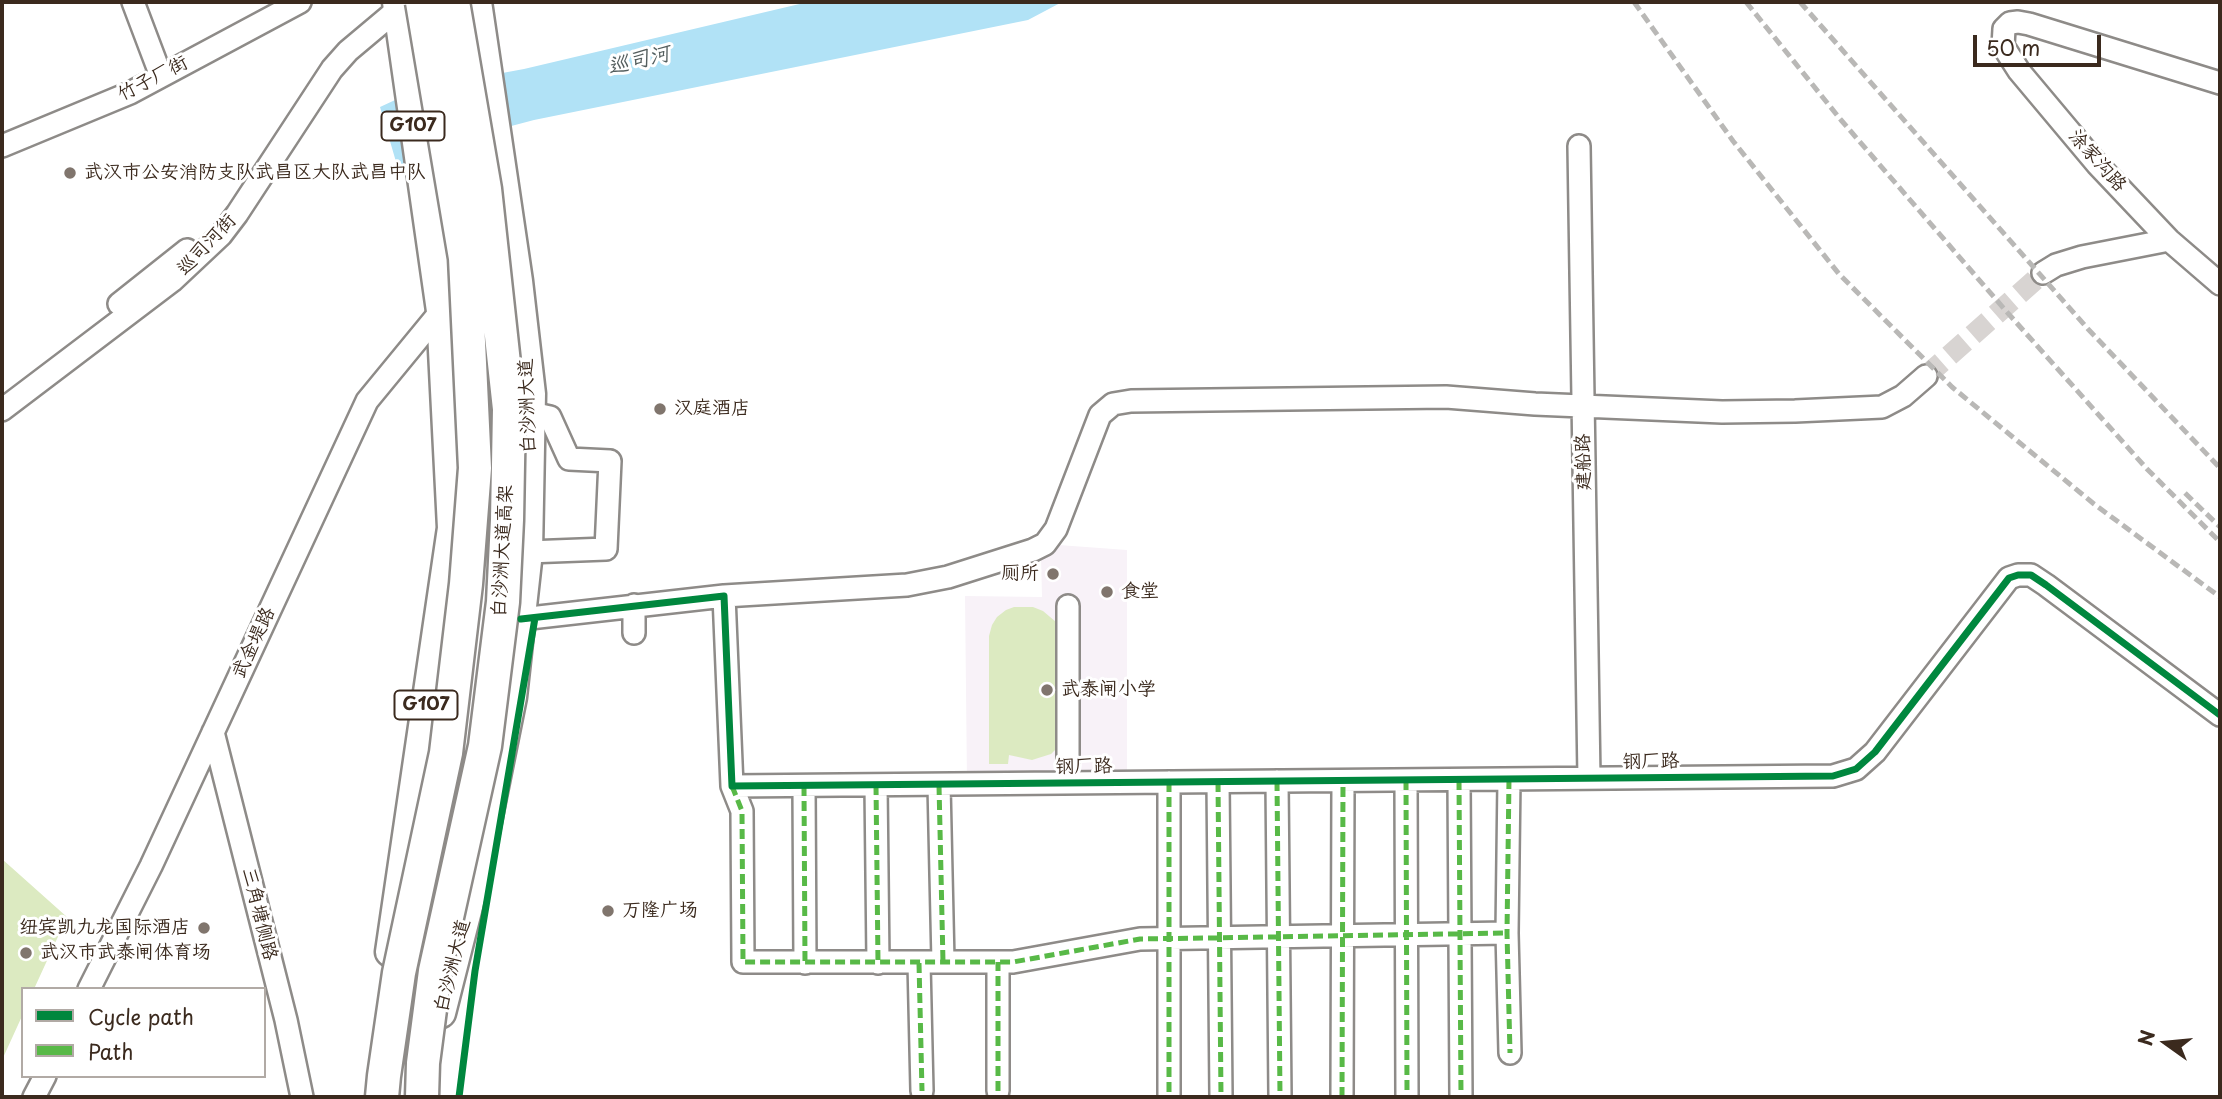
<!DOCTYPE html>
<meta charset="utf-8">
<style>
body{margin:0}
#map{position:relative;width:2222px;height:1099px;overflow:hidden;background:#fff;font-family:"Playpen Sans",sans-serif}
canvas{display:block}
.frame{position:absolute;inset:0;border:4px solid #3b2a1e;pointer-events:none}
.legend{position:absolute;left:21px;top:987px;width:245px;height:91px;box-sizing:border-box;background:#fff;border:2px solid #b1aaa5;margin:0;padding:9px 12px;list-style:none;font-size:21px;color:#3b2a1e}
.legend li{display:flex;align-items:center;gap:14px;height:35px}
.legend b{width:35px;border:2px solid #b1aaa5}
.north{position:absolute;left:2131px;top:1008px;width:70px;height:70px;-webkit-text-stroke:5px #fff;paint-order:stroke;rotate:285deg;font-size:19px;font-weight:700;line-height:28px;text-align:center;color:#3b2a1e}
.north::after{content:'';display:block;margin:auto;width:24px;height:32px;background:#3b2a1e;clip-path:polygon(50% 0,100% 100%,50% 72%,0 100%)}
.scale{position:absolute;left:1973px;top:35px;width:128px;height:32px;box-sizing:border-box;border:4px solid #3b2a1e;border-top:0;padding-left:9px;font-size:21px;line-height:24px;white-space:nowrap;color:#3b2a1e;-webkit-text-stroke:5px #fff;paint-order:stroke}
</style>
<div id="map">
<canvas width="2222" height="1099"></canvas>
<div class="frame"></div>
<ul class="legend">
<li><b style="height:9px;background:#00873e"></b>Cycle path</li>
<li><b style="height:9px;background:#58b947"></b>Path</li>
</ul>
<div class="north">N</div>
<div class="scale">50 m</div>
</div>
<script>
const ctx = document.querySelector('canvas').getContext('2d');
ctx.lineJoin = 'round';
function paint(path, color) {
  ctx.fillStyle = color;
  ctx.fill(path, 'evenodd');
}
function shape(rows) {
  const path = new Path2D();
  for (const r of rows) {
    path.moveTo(r[0], r[1]);
    for (let i = 2; i < r.length; i += 2) path.lineTo(r[i], r[i + 1]);
  }
  return path;
}
function trace(path, color, width, dash) {
  ctx.strokeStyle = color;
  ctx.lineWidth = width;
  ctx.lineCap = dash ? 'butt' : 'round';
  ctx.setLineDash(dash || []);
  ctx.stroke(path);
}
function label(font, color, halo, rows, align = 'center') {
  ctx.font = font + ' "Playpen Sans","LXGW WenKai TC",sans-serif';
  ctx.lineWidth = 6;
  ctx.setLineDash([]);
  ctx.textBaseline = 'middle';
  ctx.strokeStyle = halo;
  ctx.fillStyle = color;
  for (const [text, x, y, turn = 0] of rows) {
    ctx.save();
    ctx.translate(x, y);
    ctx.rotate((+turn || 0) * Math.PI / 180);
    ctx.textAlign = isNaN(turn) ? turn : align;
    if (halo) ctx.strokeText(text, 0, 0);
    ctx.fillText(text, 0, 0);
    ctx.restore();
  }
}
paint(shape([
 [1045,544,1127,550,1127,783,967,784,965,596,1042,597,1041,556]
]), '#f8f2f8');
paint(shape([
 [1014,607,1033,607,1043,611,1056,622,1060,630,1058,747,1051,754,1032,760,1009,755,1008,764,989,764,989,636,992,625,997,617,1006,610],
 [2,859,67,917,34,989,23,989,23,1014,2,1060]
]), '#dceac1');
paint(shape([
 [808,2,1062,2,1028,20,534,120,432,147,399,172,380,107,421,88,524,69]
]), '#b1e2f6');
trace(shape([
 [1926,376,2043,273]
]), '#d8d4d2', 21, [21, 10]);
const minor = shape([
 [133,2,161,76],
 [2220,83,2029,24,2018,22,2010,23,2004,29,2003,46,2019,71,2097,164,2169,240,2220,284],
 [2,146,130,93,300,2],
 [1579,146,1589,778],
 [2043,273,2056,265,2082,257,2169,240],
 [119,304,187,250],
 [2,410,172,281,221,235,237,214,332,69,348,51,398,9],
 [528,552,606,549,610,461,569,459,550,417,531,413],
 [724,596,907,585,948,577,1033,550,1045,544,1056,529,1100,415,1113,404,1131,401,1446,397,1535,404,1722,412,1795,411,1882,407,1903,396,1926,376],
 [1068,606,1068,783],
 [521,619,724,596,732,786,1833,776,1856,769,1875,752,2009,578,2018,575,2031,575,2046,585,2220,715],
 [634,633,634,605],
 [213,732,286,1020,302,1097],
 [1509,779,1507,933,1510,1053],
 [1406,780,1407,1097],
 [1459,780,1461,1097],
 [1277,781,1280,1097],
 [1169,782,1169,1096],
 [1218,782,1221,1097],
 [876,785,878,963],
 [939,785,943,962],
 [732,786,742,811,743,962,1013,962,1140,939,1507,933],
 [804,786,805,963],
 [919,963,922,1091],
 [89,989,151,866,367,401,441,311,447,309],
 [998,1091,998,962],
 [34,1097,45,1076],
 [1342,1097,1343,781]
]);
const major = shape([
 [390,952,452,528,441,311,397,2],
 [441,1013,477,871,512,697,528,552,531,394,518,281,477,2]
]);
trace(minor, '#8e8b88', 26);
trace(major, '#8e8b88', 33);
trace(minor, '#fff', 21);
trace(major, '#fff', 28);
trace(shape([
 [1634,2,1733,141,1839,274,1952,387,2094,504,2220,597],
 [1746,2,1841,120,2006,311,2147,469,2220,542],
 [1800,2,2088,329,2220,468],
 [2185,493,2220,527]
]), '#b9b8b6', 5, [10, 5]);
const highwayBridge = shape([
 [382,1097,384,1076,399,973,446,753,466,584,475,468,465,258,422,2],
 [422,1097,423,1063,435,971,485,746,503,602,507,520,509,409,485,189,453,2]
]);
trace(highwayBridge, '#8e8b88', 37, []);
trace(highwayBridge, '#fff', 32);
trace(shape([
 [1509,779,1507,933,1510,1053],
 [1406,780,1407,1097],
 [1459,780,1461,1097],
 [1277,781,1280,1097],
 [1169,782,1169,1096],
 [1218,782,1221,1097],
 [876,785,878,963],
 [939,785,943,962],
 [732,786,742,811,743,962,1013,962,1140,939,1507,933],
 [804,786,805,963],
 [919,963,922,1091],
 [998,1091,998,962],
 [1342,1097,1343,781]
]), '#58b947', 5, [10, 5]);
trace(shape([
 [521,619,724,596,732,786,1833,776,1856,769,1875,752,2009,578,2018,575,2031,575,2046,585,2220,715],
 [459,1097,475,971,535,618]
]), '#00873e', 7);
for (const [x, y, r, color] of [
 [70,173,7,"#80756d"],
 [660,409,7,"#80756d"],
 [1053,574,7,"#80756d"],
 [1107,592,7,"#80756d"],
 [1047,690,7,"#80756d"],
 [608,911,7,"#80756d"],
 [204,928,7,"#80756d"],
 [26,953,7,"#80756d"]
]) {
  const dot = new Path2D();
  dot.arc(x, y, r, 0, 2 * Math.PI);
  ctx.fillStyle = color;
  ctx.fill(dot);
  trace(dot, '#fff', 2.5);
}
for (const [x, y, w] of [
 [413,126,63],
 [426,705,63]
]) {
  const box = new Path2D();
  box.roundRect(x - w / 2, y - 14.5, w, 29, 5);
  ctx.fillStyle = '#fff';
  ctx.fill(box);
  trace(box, '#3b2a1e', 2);
}
label('bold 18px', '#3b2a1e', null, [
 ["G107",413,126],
 ["G107",426,705]
]);
label('19px', '#3b2a1e', '#fff', [
 ["竹子厂街",153,79,-27],
 ["涂家沟路",2097,161,48],
 ["巡司河街",207,245,-47],
 ["白沙洲大道",528,406,-92],
 ["建船路",1584,462,-91],
 ["白沙洲大道高架",503,551,-87],
 ["武金堤路",254,643,-65],
 ["钢厂路",1651,762,-1],
 ["钢厂路",1084,767,-1],
 ["三角塘侧路",259,914,76],
 ["白沙洲大道",453,966,-76]
]);
label('19px', '#3b2a1e', '#fff', [
 ["武汉市公安消防支队武昌区大队武昌中队",84,173],
 ["汉庭酒店",674,409],
 ["厕所",1039,574,"right"],
 ["食堂",1121,592],
 ["武泰闸小学",1061,690],
 ["万隆广场",622,911],
 ["纽宾凯九龙国际酒店",190,928,"right"],
 ["武汉市武泰闸体育场",40,953]
], 'left');
label('italic 21px', '#545e5e', '#fff', [
 ["巡司河",639,61,-13]
]);
</script>
